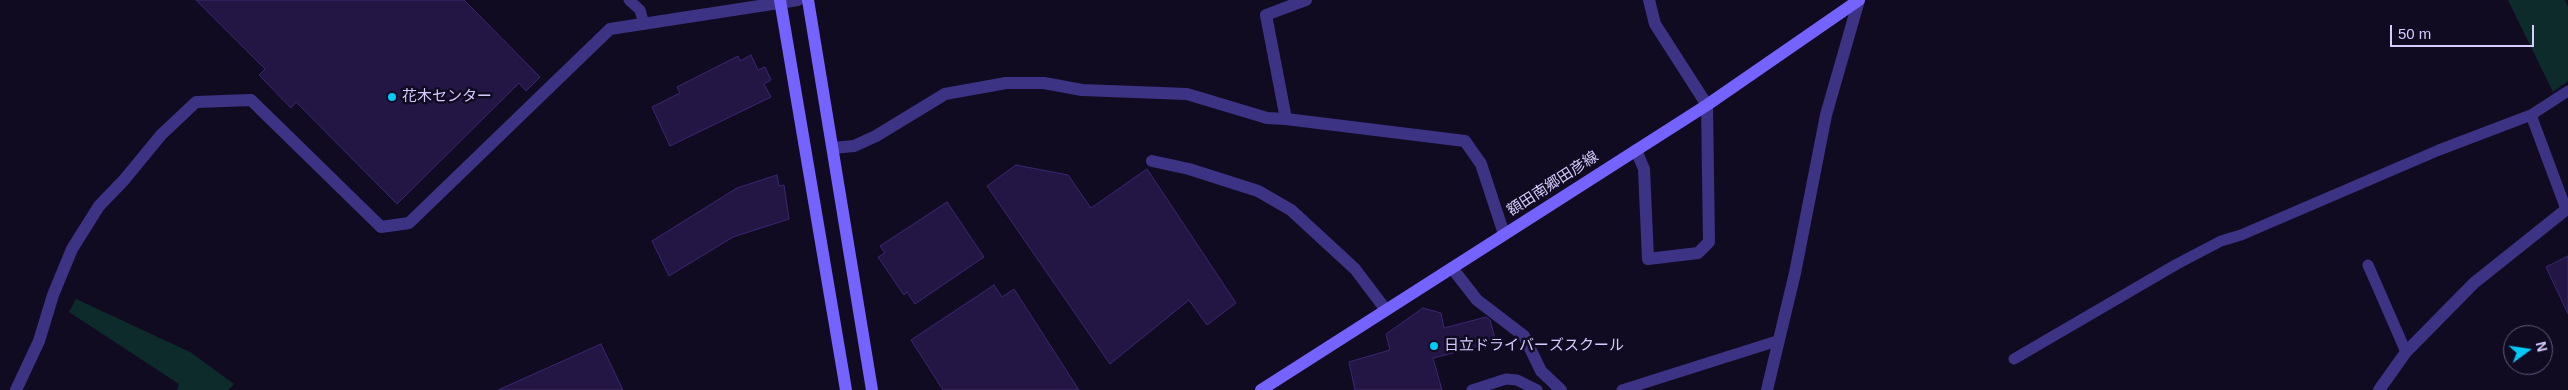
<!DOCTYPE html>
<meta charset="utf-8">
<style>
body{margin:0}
#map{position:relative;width:2568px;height:390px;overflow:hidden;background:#110b22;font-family:Helvetica,sans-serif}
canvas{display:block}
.north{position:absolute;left:2503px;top:325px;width:50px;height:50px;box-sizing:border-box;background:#110b22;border:1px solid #60587a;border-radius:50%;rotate:76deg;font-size:14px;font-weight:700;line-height:20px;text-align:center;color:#d6ccff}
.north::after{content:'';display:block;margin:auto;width:18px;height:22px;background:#00caf7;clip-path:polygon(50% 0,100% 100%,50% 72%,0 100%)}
.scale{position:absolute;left:2390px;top:25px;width:144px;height:22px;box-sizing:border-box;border:2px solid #d6ccff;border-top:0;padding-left:6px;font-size:15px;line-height:18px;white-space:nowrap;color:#d6ccff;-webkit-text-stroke:4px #110b22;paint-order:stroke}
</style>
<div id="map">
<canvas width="2568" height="390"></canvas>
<div class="north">N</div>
<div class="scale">50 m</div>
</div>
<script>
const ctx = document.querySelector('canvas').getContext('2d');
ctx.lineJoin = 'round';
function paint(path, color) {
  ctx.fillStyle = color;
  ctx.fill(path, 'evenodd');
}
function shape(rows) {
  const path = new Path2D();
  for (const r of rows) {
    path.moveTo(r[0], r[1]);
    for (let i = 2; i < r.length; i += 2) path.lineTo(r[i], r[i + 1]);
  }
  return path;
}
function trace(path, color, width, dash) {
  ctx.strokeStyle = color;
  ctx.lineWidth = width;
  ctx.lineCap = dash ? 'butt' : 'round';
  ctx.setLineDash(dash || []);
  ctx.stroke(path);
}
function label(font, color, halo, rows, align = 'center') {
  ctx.font = font + ' Helvetica,"Noto Sans JP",sans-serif';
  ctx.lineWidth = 5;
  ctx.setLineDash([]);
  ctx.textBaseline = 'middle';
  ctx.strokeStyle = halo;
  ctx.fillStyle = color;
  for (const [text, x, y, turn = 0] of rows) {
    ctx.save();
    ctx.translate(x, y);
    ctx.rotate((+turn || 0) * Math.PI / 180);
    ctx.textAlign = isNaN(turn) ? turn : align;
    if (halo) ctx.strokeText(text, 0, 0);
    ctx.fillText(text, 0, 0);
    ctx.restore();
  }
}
paint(shape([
 [2508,0,2565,0,2568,7,2568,81,2553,92],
 [76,299,190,352,234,384,228,390,177,390,179,384,69,312]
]), '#0e2b2c');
const building = shape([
 [196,0,464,0,540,77,526,91,519,83,397,204,296,102,291,108,259,75,265,69,196,0],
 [751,55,758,70,765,67,771,80,764,84,771,97,670,146,652,107,680,93,677,87,738,56,740,61,751,55],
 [1016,165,1068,175,1091,208,1147,169,1236,303,1207,325,1189,300,1110,364,987,186,1016,165],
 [777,175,779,186,784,185,789,219,733,237,669,276,652,241,737,188,777,175],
 [947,202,984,257,915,304,907,292,904,295,878,257,885,253,880,246,947,202],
 [2568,256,2568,314,2546,267,2568,256],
 [994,285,1002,297,1014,289,1079,390,943,390,911,340,994,285],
 [1423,308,1441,313,1444,328,1486,317,1490,320,1496,342,1433,358,1442,390,1355,390,1349,362,1390,350,1386,334,1423,308],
 [601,344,623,390,498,390,601,344]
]);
paint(building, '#231644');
trace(building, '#3c2672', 1);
trace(shape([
 [629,0,640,10,644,24],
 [2531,115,2566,209],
 [2368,265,2406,352],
 [2014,359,2177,264,2221,241,2241,235,2439,150,2531,115,2568,91],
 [1472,390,1506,379,1517,380,1537,390],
 [1622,390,1777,341]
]), '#3d3384', 11);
trace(shape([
 [1306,0,1266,15,1286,119,1465,141,1481,164,1504,234],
 [833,148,854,146,876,136,945,94,1006,83,1044,83,1082,90,1187,94,1267,118,1286,119],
 [1636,150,1644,169,1648,259,1698,253,1709,242,1707,105,1655,24,1649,0],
 [1152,161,1189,169,1258,191,1291,210,1355,269,1386,310],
 [1452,268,1477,300,1524,336,1541,371,1561,390],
 [16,390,39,341,53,295,72,249,99,206,124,180,161,135,196,102,251,100,381,227,409,223,610,29,798,0],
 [1767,390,1795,273,1826,115,1859,0],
 [2379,390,2406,352,2474,283,2568,208]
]), '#3d3384', 12);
trace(shape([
 [780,0,846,390],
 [808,0,872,390],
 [1261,390,1707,105,1859,0]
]), '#7463ff', 12);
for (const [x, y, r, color] of [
 [392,97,5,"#00caf7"],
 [1434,346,5,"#00caf7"]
]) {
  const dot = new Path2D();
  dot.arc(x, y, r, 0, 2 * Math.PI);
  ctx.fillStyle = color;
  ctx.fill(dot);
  trace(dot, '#110b22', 2);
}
label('15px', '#d6ccff', '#110b22', [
 ["花木センター",402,97],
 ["日立ドライバーズスクール",1444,346]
], 'left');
label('15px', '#d6ccff', '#110b22', [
 ["額田南郷田彦線",1553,184,-33]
]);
</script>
